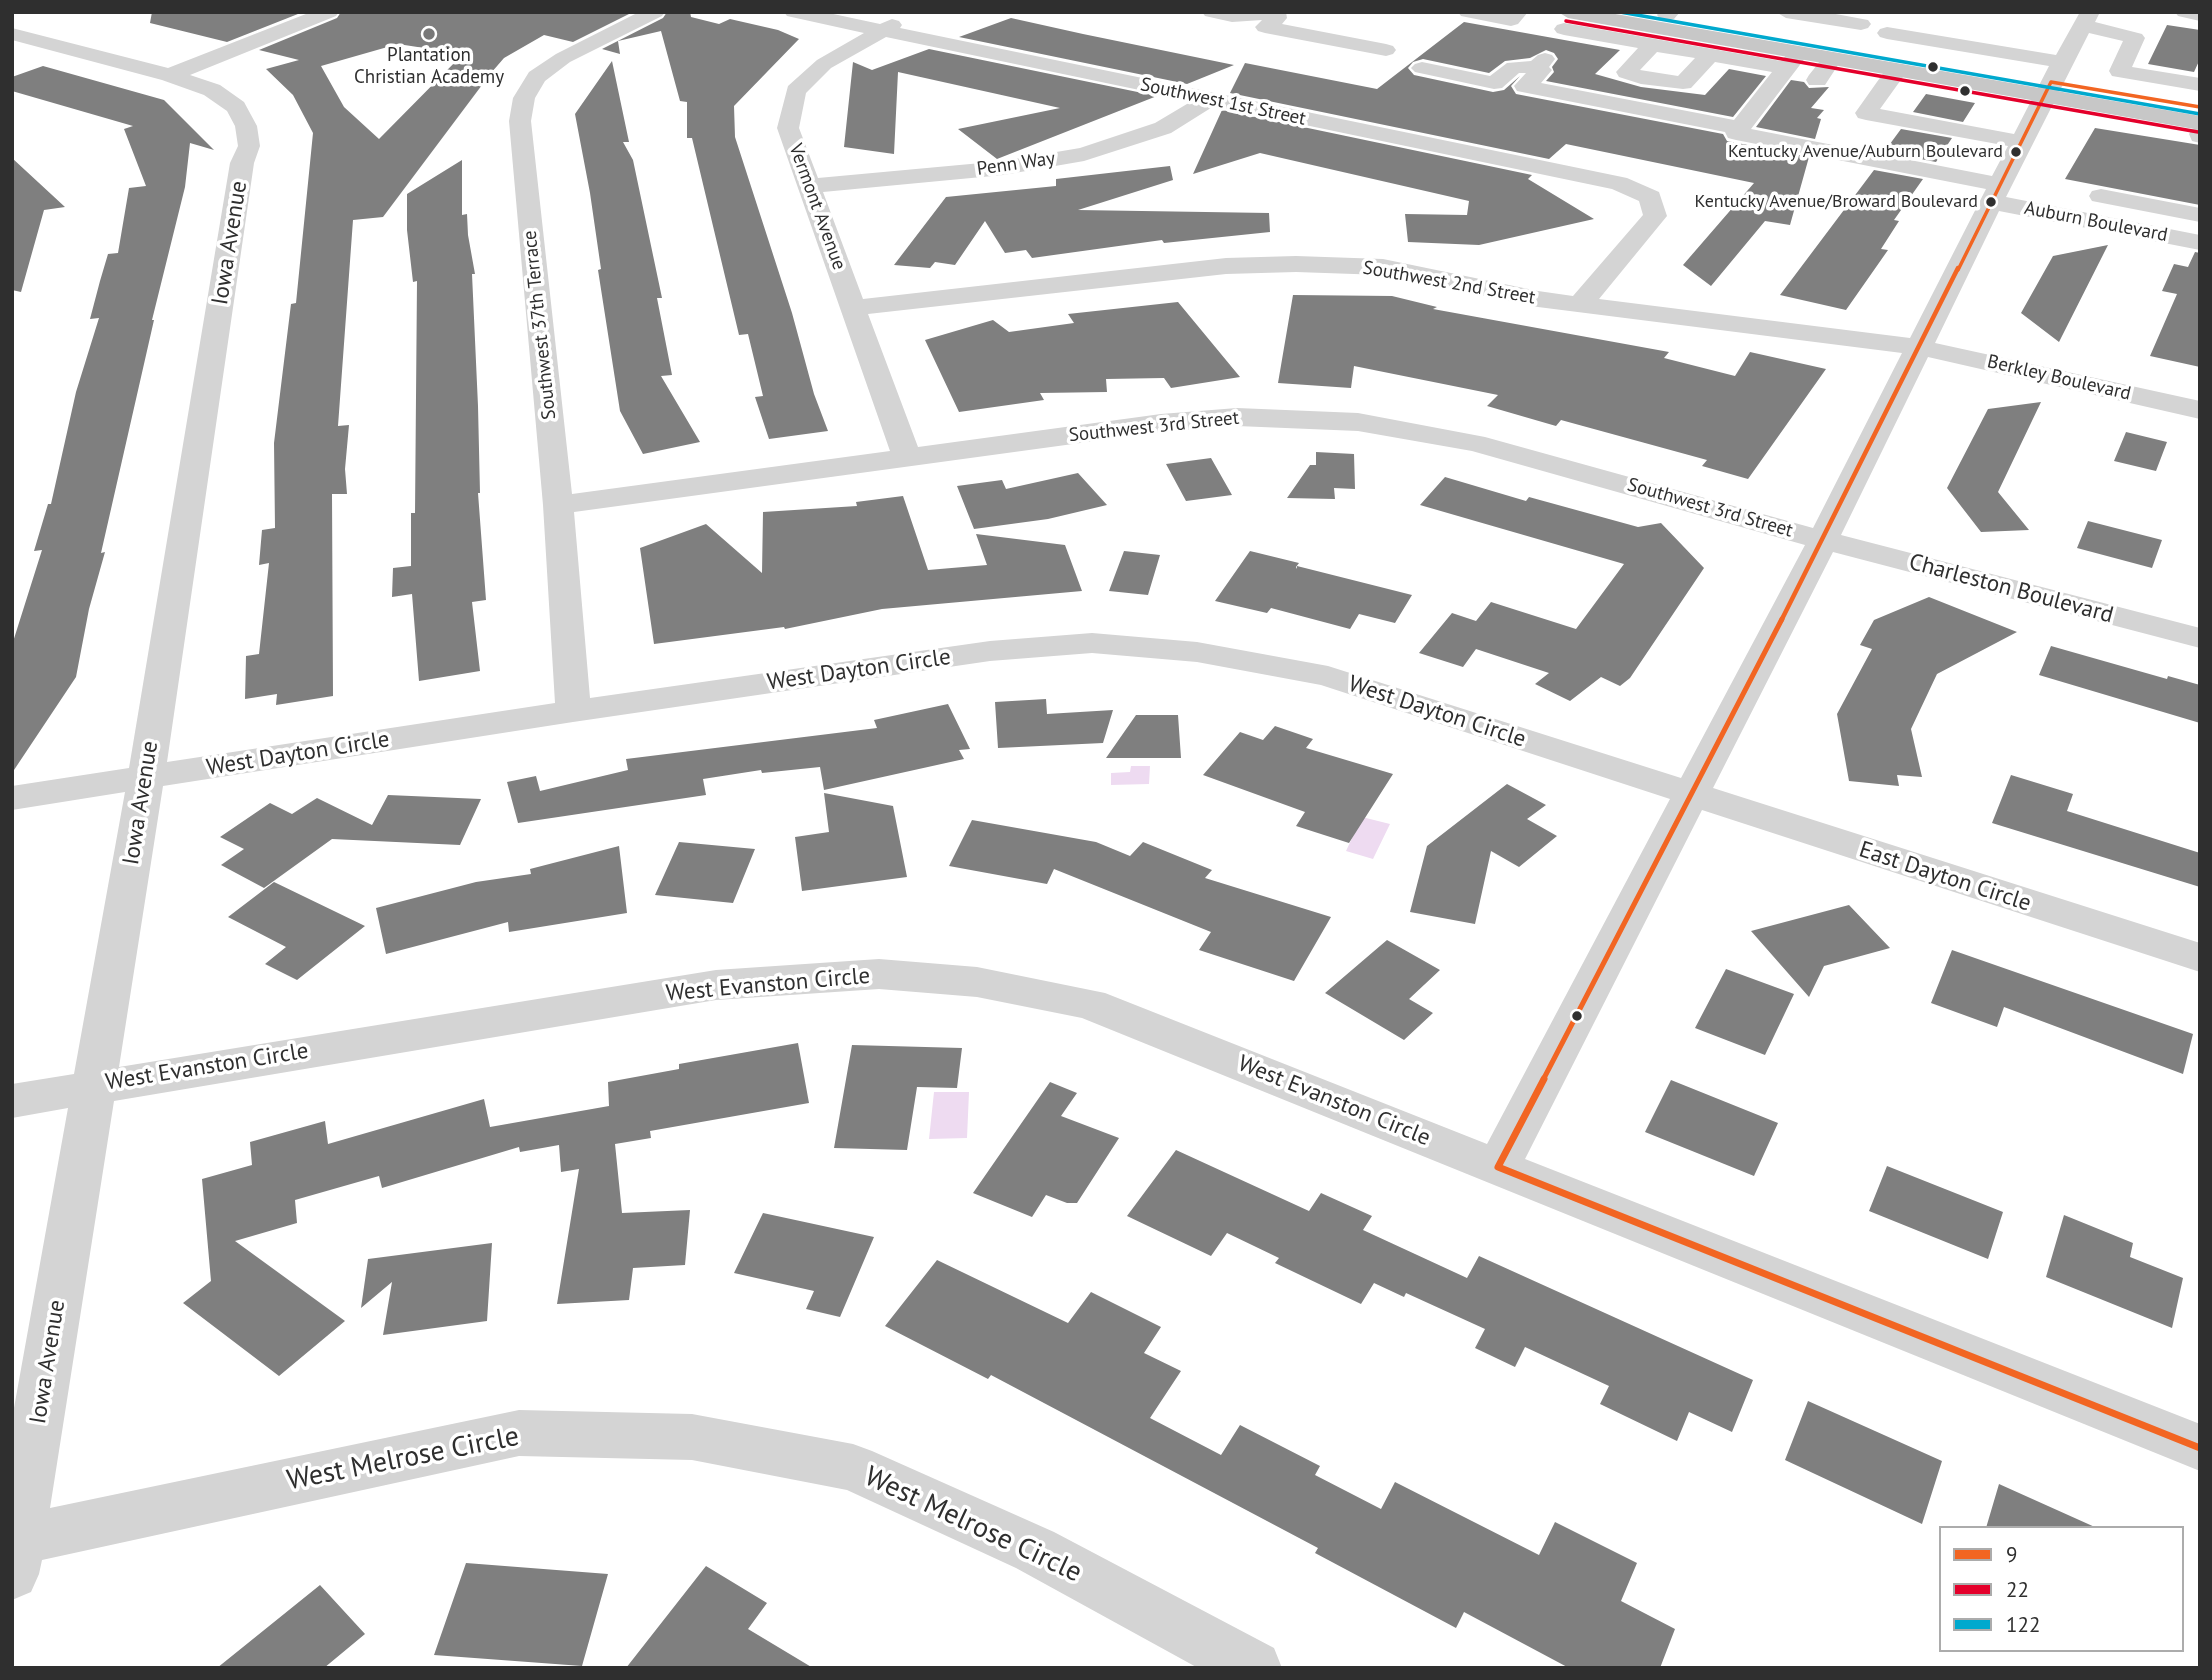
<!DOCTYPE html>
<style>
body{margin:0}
#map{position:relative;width:2212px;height:1680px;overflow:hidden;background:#fff;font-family:"PT Sans",sans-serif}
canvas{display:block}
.frame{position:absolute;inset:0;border:14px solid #2f2f2f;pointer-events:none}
.legend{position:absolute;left:1939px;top:1526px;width:245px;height:126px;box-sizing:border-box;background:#fff;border:2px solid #acacac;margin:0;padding:9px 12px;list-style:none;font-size:21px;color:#2f2f2f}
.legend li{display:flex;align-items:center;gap:14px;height:35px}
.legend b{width:35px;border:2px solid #acacac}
</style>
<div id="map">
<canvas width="2212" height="1680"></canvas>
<div class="frame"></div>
<ul class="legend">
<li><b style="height:9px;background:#f26522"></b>9</li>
<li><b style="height:9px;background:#e4002b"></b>22</li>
<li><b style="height:9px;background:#00a9ce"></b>122</li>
</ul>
</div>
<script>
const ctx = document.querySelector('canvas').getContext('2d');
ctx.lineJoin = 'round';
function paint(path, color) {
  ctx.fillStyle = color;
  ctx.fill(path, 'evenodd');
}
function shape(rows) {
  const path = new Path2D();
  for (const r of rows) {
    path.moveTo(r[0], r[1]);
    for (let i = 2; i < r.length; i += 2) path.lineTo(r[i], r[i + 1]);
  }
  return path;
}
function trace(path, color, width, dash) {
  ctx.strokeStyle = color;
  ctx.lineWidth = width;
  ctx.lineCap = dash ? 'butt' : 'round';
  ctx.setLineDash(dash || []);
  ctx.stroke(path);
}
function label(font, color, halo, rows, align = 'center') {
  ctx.font = font + ' "PT Sans",sans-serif';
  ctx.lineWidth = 7;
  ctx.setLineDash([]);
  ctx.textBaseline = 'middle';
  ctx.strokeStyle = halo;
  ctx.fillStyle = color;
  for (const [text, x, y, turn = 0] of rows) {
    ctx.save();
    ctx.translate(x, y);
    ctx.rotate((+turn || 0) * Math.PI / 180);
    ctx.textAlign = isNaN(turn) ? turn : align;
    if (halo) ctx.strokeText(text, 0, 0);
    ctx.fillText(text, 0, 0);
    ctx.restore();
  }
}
paint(shape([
 [1131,766,1150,766,1149,784,1111,785,1111,773,1130,772],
 [1362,817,1390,824,1373,859,1346,851],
 [934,1092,969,1092,967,1138,929,1139]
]), '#eedbf1');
paint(shape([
 [152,12,303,12,227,42,150,23],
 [341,12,633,12,573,42,544,35,504,58,491,73,383,217,353,220,338,426,349,425,345,469,347,494,332,494,333,696,276,705,277,694,245,699,246,656,259,654,269,563,259,565,262,530,275,528,274,443,291,304,296,303,313,133,293,95,266,69,299,60,259,50,337,18],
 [398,44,463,54,379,139,344,107,321,66],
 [667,12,690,12,691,17,719,24,730,19,778,30,799,39,734,106,735,137,792,313,814,394,828,431,769,439,755,397,763,396,748,334,739,335,692,138,687,138,687,102,680,101,661,31,618,41,620,54,602,49,663,18],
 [1011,18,1083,34,1234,65,1187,84,959,37],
 [1464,22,1620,50,1595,74,1641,87,1705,95,1729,69,1766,76,1733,117,1546,81,1554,72,1552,67,1558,59,1554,53,1546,50,1530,58,1505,61,1489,73,1423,59,1413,62,1408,68,1414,75,1493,92,1504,90,1520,76,1511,86,1516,94,1723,134,1727,141,1809,157,1790,225,1765,221,1711,286,1683,265,1754,183,1566,144,1549,159,1230,93,1245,63,1377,89],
 [2167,25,2200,30,2200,59,2194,72,2148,64],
 [929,49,1157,96,997,159,958,129,1060,108,898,72,894,154,844,147,853,62,872,70],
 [612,61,629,142,623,142,633,160,662,298,657,298,672,375,661,376,700,442,643,454,620,411,598,270,601,269,590,193,575,114],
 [43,66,164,100,214,150,190,143,185,187,152,320,154,320,101,553,105,552,89,609,76,677,12,773,12,645,42,550,34,551,48,504,51,504,76,392,99,318,90,319,100,281,108,254,118,253,129,188,146,186,124,129,133,126,12,91,12,77],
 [1791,80,1804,82,1809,88,1829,87,1811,108,1824,110,1817,118,1821,119,1815,139,1756,127],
 [1926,94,1975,103,1963,122,1913,112],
 [1222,110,1532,175,1528,179,1594,219,1479,245,1408,242,1405,214,1467,215,1469,201,1260,153,1193,174],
 [2095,128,2200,145,2200,205,2065,179],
 [1901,129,1952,138,1936,162,1884,152],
 [12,158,65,207,44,210,21,292,12,290],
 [462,160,462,215,467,214,468,235,475,274,472,274,478,406,480,493,478,493,486,600,472,602,480,671,419,681,412,594,392,597,393,568,411,566,411,513,415,513,417,281,413,282,407,230,407,194],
 [1170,166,1173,180,1078,210,1269,213,1270,232,1164,243,1162,240,1032,258,1026,250,1005,253,985,221,955,265,935,262,930,268,894,265,946,197,1056,186,1056,179],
 [1874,170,1923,179,1894,220,1899,221,1881,249,1888,250,1846,310,1780,295],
 [2108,245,2059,342,2021,313,2053,256],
 [2195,252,2200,253,2200,367,2150,356,2177,294,2162,291,2174,264,2188,267],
 [1293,295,1392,296,1437,307,1433,309,1669,352,1664,358,1735,376,1750,352,1826,369,1748,479,1702,466,1707,460,1561,420,1556,426,1487,406,1498,395,1354,366,1351,388,1278,383],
 [1178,302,1240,377,1171,388,1164,378,1106,379,1107,392,1040,393,1044,400,959,412,925,340,993,320,1009,332,1074,323,1068,314],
 [2041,402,1998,492,2029,530,1981,532,1947,488,1988,409],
 [2126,432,2167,442,2156,471,2114,461],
 [1316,452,1354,454,1355,489,1334,488,1335,499,1287,498,1310,465,1316,465],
 [1211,458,1232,495,1186,501,1166,464],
 [1078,473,1107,505,1048,519,974,529,957,486,1002,480,1006,489],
 [1445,477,1526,501,1529,497,1638,527,1661,523,1704,568,1630,678,1620,686,1601,677,1570,701,1535,684,1549,673,1476,649,1463,667,1419,653,1452,613,1476,621,1491,602,1576,629,1624,564,1420,505],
 [903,496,928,570,987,565,976,534,1065,545,1082,591,882,609,785,629,784,627,654,644,640,548,706,524,762,573,763,512,857,506,856,502],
 [2088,521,2162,540,2152,568,2077,548],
 [1124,551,1160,555,1148,595,1109,591],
 [1250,551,1299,563,1296,567,1297,569,1297,566,1412,595,1395,623,1359,614,1350,629,1271,608,1267,613,1215,601],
 [1929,597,2017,632,1937,674,1911,729,1922,777,1897,775,1899,786,1849,781,1837,714,1872,649,1860,645,1874,620],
 [2051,646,2167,679,2168,676,2200,685,2200,723,2039,675],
 [1046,699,1047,714,1113,710,1103,743,998,748,995,702],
 [948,704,970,749,959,750,964,759,824,790,820,767,762,773,761,770,703,779,706,795,518,823,507,782,536,776,540,791,628,770,626,759,877,728,874,720],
 [1136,715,1178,715,1181,758,1106,758],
 [1275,726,1313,739,1306,748,1393,774,1349,843,1296,826,1305,812,1203,775,1240,732,1263,740],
 [2011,775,2073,794,2067,811,2200,853,2200,887,1992,823],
 [1507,784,1546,805,1527,819,1557,836,1519,867,1491,851,1475,924,1410,912,1427,846],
 [824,793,893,806,907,877,802,891,795,837,829,832],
 [388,795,481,799,460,845,332,839,264,888,221,865,244,849,220,837,270,803,292,814,317,798,372,825],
 [972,820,1096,842,1130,856,1143,842,1212,870,1205,878,1331,917,1294,981,1199,950,1211,932,1054,869,1047,884,949,866],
 [679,842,755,849,733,903,655,895],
 [619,846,627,913,509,932,508,922,386,954,376,908,476,882,531,874,530,869],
 [274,882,365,926,297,980,265,964,286,947,228,917],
 [1849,905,1890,948,1824,966,1809,997,1751,931],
 [1387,940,1440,970,1409,999,1433,1013,1404,1040,1325,993],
 [1952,950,2193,1034,2183,1074,2004,1007,1997,1027,1931,1003],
 [1726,969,1794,994,1765,1055,1695,1028],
 [798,1043,809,1103,650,1131,651,1138,615,1144,622,1213,690,1210,685,1265,633,1268,629,1300,557,1304,579,1169,561,1172,559,1145,520,1152,519,1147,382,1188,379,1176,295,1200,297,1223,235,1241,345,1321,279,1376,183,1303,211,1281,202,1179,252,1165,250,1142,325,1121,328,1144,484,1099,490,1127,609,1106,608,1082,679,1069,679,1064],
 [852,1045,962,1048,957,1088,917,1087,907,1150,834,1148],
 [1671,1080,1778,1123,1754,1176,1645,1132],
 [1050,1082,1077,1093,1061,1116,1119,1138,1077,1203,1067,1203,1046,1195,1032,1217,973,1193],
 [1176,1150,1309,1211,1321,1193,1372,1216,1363,1230,1467,1278,1479,1256,1753,1380,1732,1432,1689,1412,1677,1441,1600,1404,1609,1386,1525,1347,1515,1367,1475,1348,1485,1329,1406,1293,1404,1297,1374,1283,1361,1304,1275,1263,1279,1258,1227,1233,1211,1256,1127,1216],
 [1887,1166,2003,1212,1988,1259,1869,1211],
 [763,1213,874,1237,840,1317,806,1309,814,1291,734,1273],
 [2064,1215,2133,1243,2130,1257,2183,1278,2172,1328,2046,1277],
 [492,1243,487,1321,383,1335,392,1282,361,1308,368,1259],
 [937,1260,1068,1323,1091,1292,1161,1327,1144,1353,1181,1371,1150,1418,1221,1455,1240,1425,1320,1466,1315,1475,1381,1509,1395,1482,1539,1555,1555,1522,1637,1563,1621,1601,1675,1629,1660,1668,1569,1668,1464,1612,1456,1628,1315,1553,1318,1548,991,1375,988,1379,885,1326],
 [1808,1401,1942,1461,1922,1524,1785,1460],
 [1999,1484,2097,1528,1986,1528],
 [466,1563,608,1574,582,1666,434,1655],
 [706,1566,767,1603,748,1629,813,1668,626,1668],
 [320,1585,365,1634,324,1668,217,1668]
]), '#7f7f7f');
paint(shape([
 [311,12,339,12,336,16,190,75,220,85,244,102,257,126,260,146,254,163,167,762,555,703,543,505,509,121,513,98,529,72,556,54,639,12,665,12,662,16,570,62,545,81,535,98,531,121,572,494,890,451,777,128,788,86,817,60,864,33,787,16,784,12,824,12,880,24,892,19,899,21,902,25,900,28,1627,178,1659,192,1667,216,1599,299,1910,338,1986,189,1736,140,1728,138,1725,132,1517,91,1514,86,1526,73,1519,73,1502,88,1494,89,1415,72,1411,68,1415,64,1422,62,1490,76,1507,63,1531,61,1538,55,1545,53,1552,55,1555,59,1549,67,1552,70,1541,83,1734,120,1772,72,1715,62,1691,88,1683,89,1641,84,1619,77,1616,72,1638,48,1564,35,1557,33,1554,29,1557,25,1564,23,1781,61,1792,49,1799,47,1806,49,1809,53,1751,129,1992,176,2008,146,1866,120,1858,118,1855,113,1889,65,1897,64,1905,65,1908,70,1880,109,2014,134,2049,66,1887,39,1880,37,1877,33,1880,29,1887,27,2056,55,2080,12,2100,12,2095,22,2142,34,2145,38,2132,67,2200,78,2200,91,2112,76,2109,71,2123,41,2089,33,2006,197,2200,235,2200,250,1999,211,1935,343,2200,401,2200,419,1928,357,1841,535,2200,628,2200,648,1833,552,1713,788,2200,943,2200,972,1702,810,1525,1159,2200,1424,2200,1471,1082,1018,977,997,879,989,716,1000,114,1101,50,1508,519,1410,692,1414,853,1444,872,1451,1054,1532,1274,1648,1282,1668,1198,1668,1016,1568,847,1490,692,1460,519,1456,42,1560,39,1574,31,1592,12,1600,12,1419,68,1108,12,1118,12,1084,74,1074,125,792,12,810,12,786,129,768,230,163,238,146,235,126,227,111,204,95,162,80,12,40,12,28,168,68,311,12],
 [886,37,1192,101,1155,123,1080,148,1003,161,818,178,799,128,806,93,831,68,886,37],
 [1657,52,1695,58,1678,76,1640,70,1657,52],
 [1214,106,1612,189,1639,201,1643,215,1573,296,1538,291,1383,259,1296,256,1226,258,863,299,823,192,1003,175,1084,161,1171,133,1214,106],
 [1296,272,1383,275,1538,307,1902,353,1813,528,1485,437,1358,413,1237,408,1161,414,918,447,868,314,1226,274,1296,272],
 [1237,426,1358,431,1472,451,1805,545,1681,778,1328,666,1197,642,1092,633,990,641,590,698,574,512,1161,432,1237,426],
 [1092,653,1197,662,1321,685,1670,799,1487,1144,1105,993,977,967,879,959,716,970,119,1067,163,786,573,722,990,661,1092,653],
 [1202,12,1286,12,1287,18,1282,24,1386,44,1393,46,1396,50,1393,54,1386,56,1265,33,1258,31,1255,27,1262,20,1232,22,1205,16,1202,12],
 [1458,12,1506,13,1528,12,1518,24,1511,26,1461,16,1458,12],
 [1659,12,1680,12,1674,19,1667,21,1660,19,1657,15,1659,12],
 [1776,12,1825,12,1868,20,1871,24,1868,28,1861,30,1786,18,1776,12],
 [2175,12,2200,12,2200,21,2178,16,2175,12],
 [1832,53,1839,55,1842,59,1825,85,1809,85,1806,80,1809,75,1825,55,1832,53],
 [2200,127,2200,143,2192,141,2189,134,2192,129,2200,127],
 [2101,189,2200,208,2200,222,2092,201,2089,196,2092,191,2101,189]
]), '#d4d4d4');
paint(shape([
 [1558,12,1604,12,2200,116,2200,130,1568,18,1558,12]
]), '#c7c7c7');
trace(shape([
 [1958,270,2051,82,2200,107]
]), '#f26522', 3.5);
trace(shape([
 [1781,621,1958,268]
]), '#f26522', 4.5);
trace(shape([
 [1543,1080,1782,619]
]), '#f26522', 5);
trace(shape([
 [1544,1079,1498,1167,2200,1448]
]), '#f26522', 7);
trace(shape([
 [1566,21,2198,132]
]), '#e4002b', 3.5);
trace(shape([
 [1620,12,2200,114]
]), '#00a9ce', 3.5);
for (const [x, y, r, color] of [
 [429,34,7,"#787878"],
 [1933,67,6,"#2f2f2f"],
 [1965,91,6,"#2f2f2f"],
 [2016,152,6,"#2f2f2f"],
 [1991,202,6,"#2f2f2f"],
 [1577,1016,6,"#2f2f2f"]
]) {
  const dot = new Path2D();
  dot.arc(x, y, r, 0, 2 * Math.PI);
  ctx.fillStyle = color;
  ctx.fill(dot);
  trace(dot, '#fff', 2.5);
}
label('18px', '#2f2f2f', '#fff', [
 ["Kentucky Avenue/Auburn Boulevard",2003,152],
 ["Kentucky Avenue/Broward Boulevard",1978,202]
], 'right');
label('19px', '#2f2f2f', '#fff', [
 ["Plantation",429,56],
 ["Christian Academy",429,78]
]);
label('19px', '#2f2f2f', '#fff', [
 ["Southwest 1st Street",1223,102,12],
 ["Penn Way",1016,164,-8],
 ["Vermont Avenue",817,207,70],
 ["Auburn Boulevard",2096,222,11],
 ["Southwest 2nd Street",1449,283,10],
 ["Southwest 37th Terrace",540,325,-96],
 ["Berkley Boulevard",2059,378,13],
 ["Southwest 3rd Street",1154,427,-6],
 ["Southwest 3rd Street",1710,508,16]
]);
label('23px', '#2f2f2f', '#fff', [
 ["Iowa Avenue",230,243,-81],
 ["Charleston Boulevard",2011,589,15],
 ["West Dayton Circle",859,670,-8],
 ["West Dayton Circle",1437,712,18],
 ["West Dayton Circle",298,754,-9],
 ["Iowa Avenue",141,803,-81],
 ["East Dayton Circle",1945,877,18],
 ["West Evanston Circle",768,985,-5],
 ["West Evanston Circle",207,1067,-9],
 ["West Evanston Circle",1334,1101,22],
 ["Iowa Avenue",48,1362,-81]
]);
label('28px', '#2f2f2f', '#fff', [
 ["West Melrose Circle",403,1459,-11],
 ["West Melrose Circle",973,1525,25]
]);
</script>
